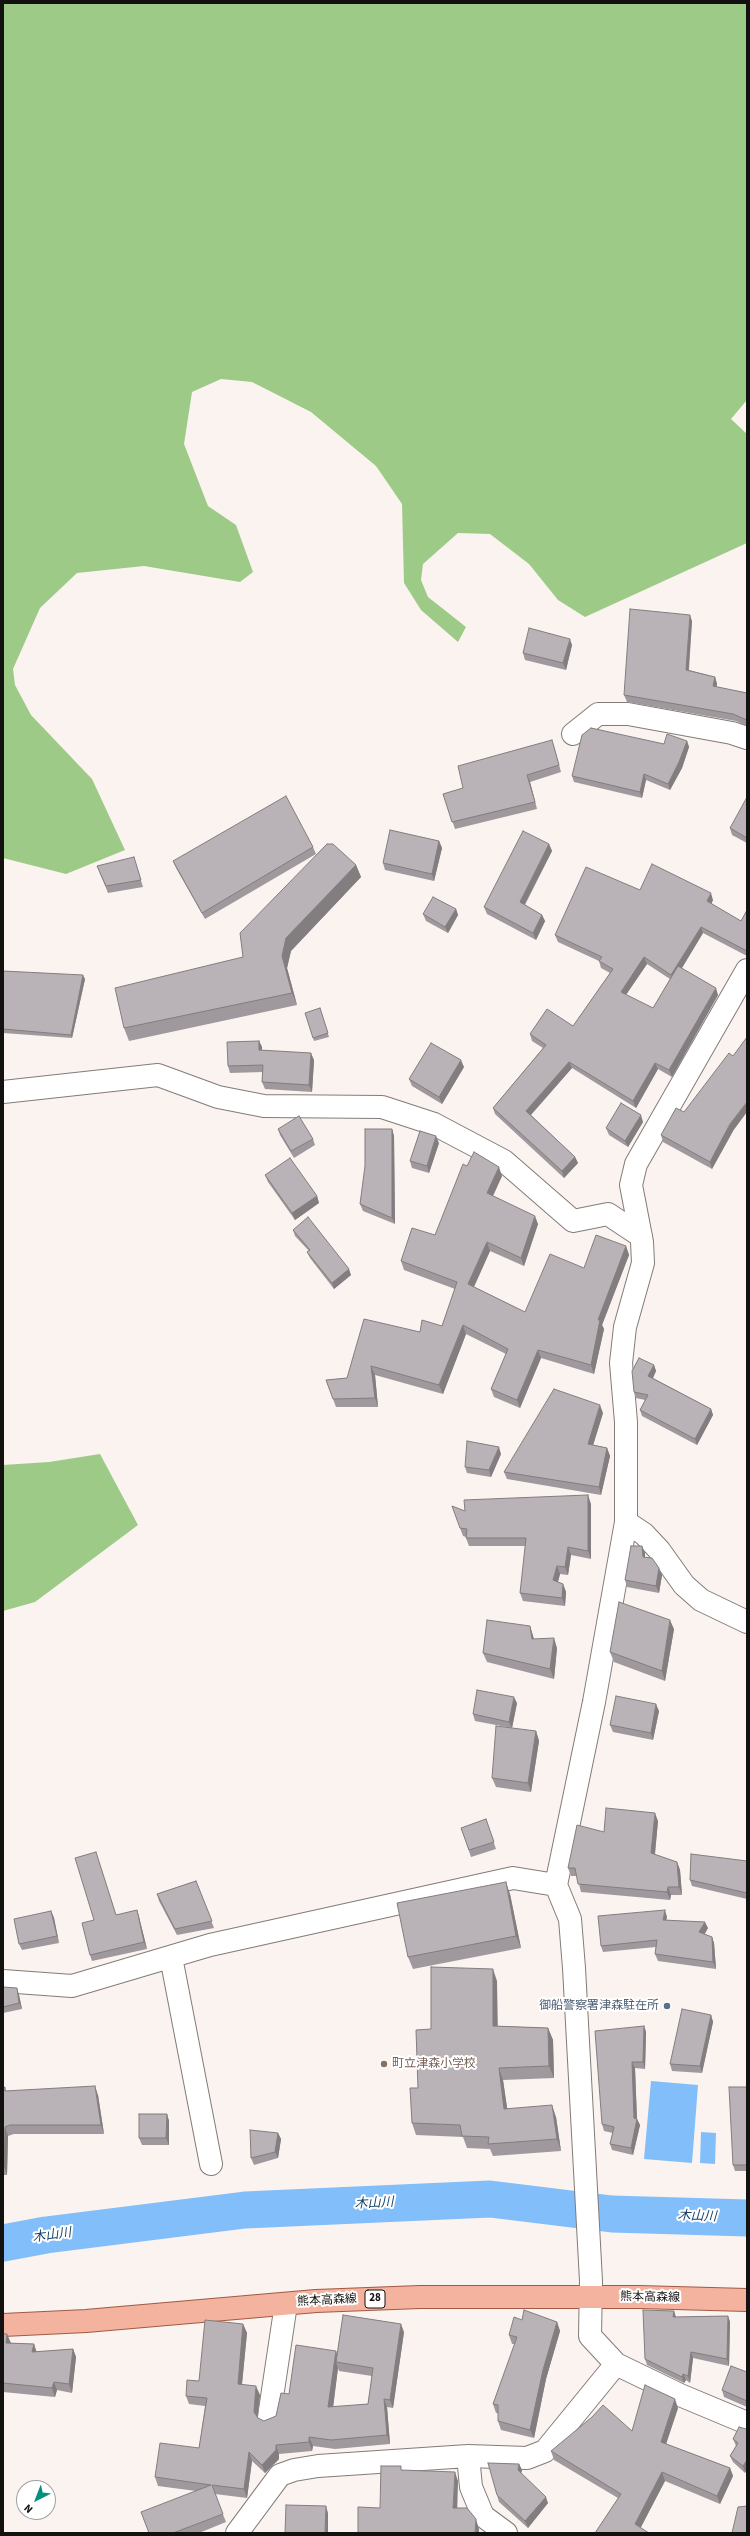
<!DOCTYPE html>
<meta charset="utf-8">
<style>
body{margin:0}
#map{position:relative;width:750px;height:2536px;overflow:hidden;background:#fbf3f0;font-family:"Source Sans 3",sans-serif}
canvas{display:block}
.frame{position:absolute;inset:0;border:4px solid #141211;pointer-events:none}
.north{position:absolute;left:16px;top:2480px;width:40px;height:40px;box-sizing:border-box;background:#fff;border:1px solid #a1a0a0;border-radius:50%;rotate:222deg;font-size:11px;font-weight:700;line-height:16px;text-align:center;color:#141211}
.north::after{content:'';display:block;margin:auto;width:14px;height:18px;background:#00927f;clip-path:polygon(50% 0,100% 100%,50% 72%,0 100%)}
</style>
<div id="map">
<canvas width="750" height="2536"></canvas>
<div class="frame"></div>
<div class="north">N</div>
</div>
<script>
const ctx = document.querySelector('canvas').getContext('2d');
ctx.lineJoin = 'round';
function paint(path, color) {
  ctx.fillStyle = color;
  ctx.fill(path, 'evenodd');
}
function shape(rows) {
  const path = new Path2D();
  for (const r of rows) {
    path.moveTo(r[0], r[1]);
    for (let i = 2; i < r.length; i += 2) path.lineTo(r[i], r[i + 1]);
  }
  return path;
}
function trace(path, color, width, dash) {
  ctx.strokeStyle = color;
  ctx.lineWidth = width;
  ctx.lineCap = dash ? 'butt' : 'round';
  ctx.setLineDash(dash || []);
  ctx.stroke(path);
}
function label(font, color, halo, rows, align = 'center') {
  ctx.font = font + ' "Source Sans 3","Noto Sans JP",sans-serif';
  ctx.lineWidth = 4;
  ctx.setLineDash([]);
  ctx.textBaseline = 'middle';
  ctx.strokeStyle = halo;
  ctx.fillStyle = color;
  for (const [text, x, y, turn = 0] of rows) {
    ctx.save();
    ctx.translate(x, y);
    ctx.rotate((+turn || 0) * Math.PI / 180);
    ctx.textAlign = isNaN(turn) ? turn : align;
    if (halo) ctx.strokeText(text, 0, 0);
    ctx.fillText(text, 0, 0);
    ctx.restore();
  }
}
paint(shape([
 [3,3,747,3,747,400,731,419,747,434,747,543,585,617,558,600,529,564,490,534,458,533,423,564,421,580,428,597,466,627,458,642,421,610,404,583,402,504,376,466,311,412,252,382,221,379,192,392,184,444,208,506,236,525,253,572,240,582,144,566,77,573,40,608,13,669,15,685,31,715,92,779,125,850,66,874,3,858],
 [100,1454,138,1525,35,1602,3,1611,3,1465,49,1462]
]), '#9dcb87');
paint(shape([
 [651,2081,698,2085,692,2163,644,2159],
 [701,2132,716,2133,715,2164,700,2163]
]), '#82bef9');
trace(shape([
 [3,2243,46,2235,245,2210,490,2199,612,2214,747,2218]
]), '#82bef9', 37);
const minor = shape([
 [573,734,598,714,628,714,732,733,747,738],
 [747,970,636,1164,631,1185,642,1242,643,1263,625,1327,621,1363,626,1422,626,1522,594,1702,556,1885,570,1919,574,1968,591,2281,590,2336,616,2364,680,2395,747,2423],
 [3,1092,158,1075,218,1097,264,1106,382,1107,434,1124,504,1161,573,1221,608,1214,641,1236],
 [626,1522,644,1534,659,1550,684,1585,701,1600,747,1622],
 [171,1957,211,2164],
 [3,1981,72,1986,210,1945,513,1878,556,1885],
 [269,2417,286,2304],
 [468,2456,471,2487,483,2516,506,2533],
 [237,2533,280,2475,294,2470,318,2466,468,2456,527,2458,545,2451,616,2364]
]);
const major = shape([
 [3,2325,86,2321,316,2301,420,2297,639,2297,747,2300]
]);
trace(minor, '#827c78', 24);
trace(major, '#a05a43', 24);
trace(minor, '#fff', 22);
trace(major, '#f4b39e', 22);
paint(shape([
 [692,621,689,670,715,677,717,684,716,687,747,693,747,692,747,726,736,721,627,702,624,695],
 [572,645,566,670,525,660,523,653],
 [687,741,689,747,682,768,670,790,646,780,642,798,574,782,572,776,664,744],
 [554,746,561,772,530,782,537,809,455,829,443,794,463,788],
 [747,799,747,843,732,835,730,828],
 [439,841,442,848,434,881,385,870,383,863],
 [549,844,552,851,525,905,542,915,545,921,536,940,487,914,484,907],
 [313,847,316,854,205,919,176,868,173,861],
 [136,864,143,887,108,893,97,866],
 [356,865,361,877,291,951,287,968,297,1005,129,1041,124,1028,243,957],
 [640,890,713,900,711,904,741,921,747,910,747,956,703,933,682,968,718,995,672,1077,658,1069,636,1108,572,1068,531,1115,575,1157,578,1163,564,1178,495,1114,493,1108,543,1048,532,1041,530,1034,573,1026,610,973,601,968,599,961,558,942,555,935],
 [647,964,670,979,653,1008,626,995],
 [456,909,458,915,448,933,426,921,423,914],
 [3,971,85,979,72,1038,3,1033],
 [320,1008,329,1037,314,1041,313,1038],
 [259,1041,262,1047,262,1050,314,1060,312,1092,265,1089,262,1082,263,1072,230,1073,228,1066],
 [464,1067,442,1104,412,1086,409,1079],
 [684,1112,733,1131,712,1169,663,1142,661,1135],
 [643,1122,628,1147,609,1135,606,1128],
 [278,1129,313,1139,315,1145,294,1158,280,1135],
 [392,1129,394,1136,395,1224,363,1211,360,1204],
 [439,1143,429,1173,412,1168,410,1161],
 [467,1166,502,1176,493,1196,538,1224,524,1266,490,1251,474,1287,525,1312,584,1268,626,1246,629,1255,602,1325,604,1329,594,1374,541,1358,520,1408,494,1397,491,1389,506,1354,466,1334,443,1394,375,1375,378,1407,336,1407,326,1380,347,1378,420,1332,442,1326,455,1289,404,1270,401,1261,435,1235],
 [265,1175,317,1196,319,1203,295,1220,268,1182],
 [293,1230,351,1275,334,1289,310,1258,307,1252,309,1251,295,1236],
 [654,1365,656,1371,653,1378,711,1409,713,1415,697,1445,642,1416,640,1410,645,1400,636,1398,634,1392],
 [603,1413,593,1445,607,1448,610,1456,601,1495,507,1479,504,1472],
 [501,1454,491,1477,467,1473,465,1467],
 [591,1504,591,1559,571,1555,568,1575,560,1574,558,1582,563,1584,566,1592,565,1606,523,1601,520,1593,526,1546,469,1546,466,1538,466,1537,463,1536,460,1528,465,1511],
 [642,1546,645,1553,645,1558,662,1575,659,1593,627,1587,625,1580],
 [530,1626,534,1639,557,1648,554,1679,487,1662,483,1653],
 [674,1629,665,1681,614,1662,610,1652],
 [517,1703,512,1728,475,1721,473,1714],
 [659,1711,653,1740,613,1732,610,1725],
 [536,1731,539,1741,531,1792,496,1787,492,1778],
 [486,1819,496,1849,471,1857,461,1828],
 [658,1821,655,1855,677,1862,680,1870,682,1895,671,1895,670,1900,581,1892,577,1876,571,1876,568,1868,604,1832],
 [98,1859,116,1915,137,1910,139,1917,147,1949,92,1961,90,1955,94,1920],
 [747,1861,747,1899,692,1886,690,1880],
 [196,1881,214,1928,177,1935,159,1901,157,1894],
 [510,1894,521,1948,413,1969,408,1957],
 [51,1911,54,1918,59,1943,22,1950,19,1944],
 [667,1917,666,1920,708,1928,704,1934,712,1937,714,1943,716,1969,658,1961,655,1954,656,1947,603,1952,601,1946],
 [497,1981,497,2026,548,2028,553,2040,554,2078,503,2080,507,2108,556,2117,561,2151,493,2156,490,2149,467,2148,463,2137,416,2135,412,2123,418,2088,431,2029],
 [3,1987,19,1995,22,2009,3,2013],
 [711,2015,713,2022,702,2073,672,2071,670,2064],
 [644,2026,646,2032,645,2069,635,2068,637,2118,637,2119,640,2125,633,2155,612,2150,610,2144,613,2133,604,2131,602,2124],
 [5,2087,6,2091,98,2095,104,2134,14,2134,8,2136,7,2175,3,2175,3,2088],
 [747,2087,747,2171,735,2171,733,2165],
 [167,2114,169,2121,169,2145,142,2145,139,2138],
 [278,2133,281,2139,278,2158,254,2165,251,2158],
 [674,2311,676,2317,728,2316,730,2322,729,2366,693,2358,690,2383,686,2380,684,2383,647,2365,645,2359],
 [522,2320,557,2322,560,2331,546,2379,534,2438,501,2430,498,2421,498,2413,496,2413,493,2404,515,2344,512,2344,509,2335],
 [243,2324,247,2333,242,2385,260,2395,258,2417,258,2418,264,2421,276,2416,289,2394,337,2354,404,2332,393,2408,387,2407,390,2444,335,2449,313,2446,312,2451,279,2454,279,2459,265,2473,252,2461,247,2498,215,2494,226,2522,199,2533,149,2533,196,2491,158,2486,155,2477,199,2448,205,2406,189,2404,186,2396,199,2381],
 [338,2368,339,2371,372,2376,368,2404,333,2407],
 [3,2334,11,2343,10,2343,34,2344,36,2352,73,2349,76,2357,72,2393,57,2390,55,2397,3,2392],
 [747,2372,747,2407,724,2397,722,2390],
 [678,2408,666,2444,730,2468,733,2476,720,2504,665,2481,640,2528,595,2533,618,2498,554,2460,551,2451,632,2431],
 [739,2427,745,2473,733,2462,730,2456,736,2446,733,2439],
 [519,2464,522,2470,521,2474,548,2503,528,2528,499,2502,497,2495]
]), '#9f999d');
paint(shape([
 [690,615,692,621,688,676,686,670],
 [570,639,572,645,566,670,563,663],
 [715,677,717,684,715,693,713,686],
 [687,741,689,747,682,768,670,790,668,784],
 [644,774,646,780,642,798,640,792],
 [527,775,530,782,537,809,535,802],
 [439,841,442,848,434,881,432,874],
 [549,844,552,851,522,909,520,902],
 [356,865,361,877,291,951,287,968,297,1005,292,993,282,956,286,938],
 [711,893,713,900,709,908,707,901],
 [456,909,458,915,448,933,445,927],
 [542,915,545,921,536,940,533,933],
 [701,927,703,933,674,981,671,975],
 [644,957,647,964,623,999,621,992],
 [83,975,85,979,72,1038,71,1035],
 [716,988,718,995,672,1077,669,1070],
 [259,1041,262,1047,262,1056,259,1050],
 [311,1053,314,1060,312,1092,309,1085],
 [461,1060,464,1067,442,1104,439,1097],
 [569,1062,572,1068,528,1118,526,1111],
 [655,1063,658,1069,636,1108,633,1101],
 [747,1102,747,1112,733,1131,712,1169,710,1162,730,1124],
 [641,1115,643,1122,628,1147,625,1141],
 [392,1129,394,1136,395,1224,392,1218],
 [436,1136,439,1143,429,1173,427,1166],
 [575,1157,578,1163,564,1178,562,1171],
 [499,1167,502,1176,490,1202,487,1193],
 [317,1196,319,1203,295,1220,292,1213],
 [535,1216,538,1224,524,1266,521,1258],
 [487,1242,490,1251,471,1293,468,1284],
 [626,1246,629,1255,602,1325,604,1329,594,1374,591,1365,598,1320],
 [349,1269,351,1275,334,1289,332,1283],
 [463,1325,466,1334,443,1394,439,1385],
 [538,1350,541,1358,520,1408,517,1400],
 [654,1365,656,1371,651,1382,648,1376],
 [371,1366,375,1375,378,1407,375,1398],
 [600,1405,603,1413,591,1452,588,1444],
 [711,1409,713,1415,697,1445,695,1439],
 [499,1447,501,1454,491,1477,489,1470],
 [607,1448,610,1456,601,1495,599,1487],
 [588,1495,591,1504,591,1559,588,1551],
 [642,1546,645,1553,645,1564,643,1557],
 [568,1547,571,1555,568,1575,565,1567],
 [557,1566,560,1574,556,1589,553,1580],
 [659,1568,662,1575,659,1593,656,1586],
 [563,1584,566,1592,565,1606,562,1598],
 [670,1620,674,1629,665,1681,662,1671],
 [530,1626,533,1636,536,1648,532,1639],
 [554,1638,557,1648,554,1679,550,1669],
 [514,1697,517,1703,512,1728,509,1722],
 [656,1704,659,1711,653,1740,651,1733],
 [536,1731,539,1741,531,1792,528,1783],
 [655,1813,658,1821,654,1862,651,1853],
 [677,1862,680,1870,682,1895,679,1887],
 [506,1882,510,1894,521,1948,516,1936],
 [668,1887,671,1895,670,1900,667,1892],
 [137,1910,139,1917,147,1949,144,1942],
 [665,1910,667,1917,665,1926,663,1920],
 [51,1911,54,1918,59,1943,57,1936],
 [705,1922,708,1928,702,1939,699,1932],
 [712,1937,714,1943,716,1969,713,1962],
 [3,1946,3,1947,4,1969,3,1965],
 [493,1969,497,1981,498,2038,493,2026],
 [17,1988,19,1995,22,2009,19,2003],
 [711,2015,713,2022,702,2073,700,2066],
 [644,2026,646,2032,645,2069,643,2062],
 [548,2028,553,2040,554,2078,549,2066],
 [632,2062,635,2068,637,2121,637,2119,640,2125,633,2155,631,2148,634,2118],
 [499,2068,503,2080,509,2121,504,2109],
 [95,2086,98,2095,104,2134,101,2125],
 [552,2105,556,2117,561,2151,557,2139],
 [167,2114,169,2121,169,2145,166,2138],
 [5,2127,8,2136,7,2175,4,2166],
 [278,2133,281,2139,278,2158,275,2152],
 [674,2311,676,2318,673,2317],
 [728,2316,730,2322,729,2366,727,2359],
 [557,2322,560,2331,546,2379,534,2438,530,2430,543,2370],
 [243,2324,247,2333,241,2393,238,2384],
 [401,2324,404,2332,393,2408,390,2400],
 [7,2334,11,2343,9,2352,6,2343],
 [34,2344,37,2353,32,2352],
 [73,2349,76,2357,72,2393,69,2384],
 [336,2351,339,2359,336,2362,338,2368,332,2416,328,2407],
 [691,2352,693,2358,690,2383,688,2376],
 [683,2374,686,2380,684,2383,682,2377],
 [54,2382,57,2390,55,2397,52,2388],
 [256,2386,260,2395,257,2421,254,2412],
 [384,2399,387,2407,390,2444,387,2435],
 [675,2399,678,2408,664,2450,661,2442],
 [309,2437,313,2446,312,2451,309,2442],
 [276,2445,279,2454,279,2459,265,2473,262,2465],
 [249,2452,252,2461,247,2498,244,2489],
 [747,2460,747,2470,745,2473,743,2466],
 [519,2464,522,2470,520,2477,518,2470],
 [730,2468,733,2476,720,2504,717,2496],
 [455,2472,458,2481,457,2517,453,2508],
 [662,2472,665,2481,638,2533,635,2524],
 [546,2497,548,2503,528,2528,525,2521],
 [326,2506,328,2513,328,2533,325,2533],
 [476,2519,479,2529,479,2533,475,2533]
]), '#827d7f');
const building = shape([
 [630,609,690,615,686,670,715,677,713,686,747,693,747,692,747,720,733,714,624,695,630,609],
 [529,628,570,639,563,663,523,653,529,628],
 [591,728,664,744,667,734,687,741,679,762,668,784,644,774,640,792,572,776,582,735,591,728],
 [552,740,559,765,527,775,535,802,452,822,443,794,463,788,458,766,552,740],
 [286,796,313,847,202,913,173,861,286,796],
 [746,799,747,799,747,838,730,828,746,799],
 [390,830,439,841,432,874,383,863,390,830],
 [523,831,549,844,520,902,542,915,533,933,484,907,523,831],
 [327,844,333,844,356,865,286,938,282,956,292,993,124,1028,115,988,243,957,240,933,327,844],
 [134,857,141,880,106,886,97,866,134,857],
 [652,864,711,893,707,901,741,921,747,910,747,951,701,927,671,975,644,957,621,992,653,1008,678,966,716,988,669,1070,655,1063,633,1101,569,1062,526,1111,575,1157,562,1171,493,1108,546,1045,530,1034,547,1009,573,1026,613,969,599,961,602,957,555,935,586,867,640,890,652,864],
 [433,897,456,909,445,927,423,914,433,897],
 [3,971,83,975,71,1035,3,1029,3,971],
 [320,1008,328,1033,313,1038,305,1013,320,1008],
 [747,1037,747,1102,730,1124,710,1162,661,1135,676,1108,684,1112,729,1053,733,1056,747,1037],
 [259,1041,259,1050,311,1053,309,1085,262,1082,263,1065,228,1066,227,1042,259,1041],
 [431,1043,461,1060,439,1097,409,1079,431,1043],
 [621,1103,641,1115,625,1141,606,1128,621,1103],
 [299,1116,313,1139,291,1151,278,1129,299,1116],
 [365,1129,392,1129,392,1218,360,1204,365,1166,365,1129],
 [420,1131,436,1136,427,1166,410,1161,420,1131],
 [474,1152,499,1167,487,1193,535,1216,521,1258,487,1242,468,1284,525,1312,550,1254,584,1268,596,1235,626,1246,598,1320,600,1320,591,1365,538,1350,517,1400,491,1389,508,1349,463,1325,439,1385,371,1366,375,1398,333,1399,326,1380,347,1378,364,1319,420,1332,422,1320,442,1326,457,1282,401,1261,412,1228,435,1235,463,1164,467,1166,474,1152],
 [290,1158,317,1196,292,1213,265,1175,290,1158],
 [308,1217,349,1269,332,1283,307,1252,310,1250,293,1230,308,1217],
 [639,1358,654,1365,648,1376,711,1409,695,1439,640,1410,648,1395,634,1392,632,1371,639,1358],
 [554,1389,600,1405,588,1444,607,1448,599,1487,504,1472,554,1389],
 [467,1441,499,1447,489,1470,465,1467,467,1441],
 [588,1495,588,1551,568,1547,565,1567,557,1566,553,1580,563,1584,562,1598,520,1593,526,1538,466,1538,467,1529,460,1528,452,1506,465,1511,464,1500,588,1495],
 [631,1546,642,1546,643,1557,652,1558,659,1568,656,1586,625,1580,631,1546],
 [619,1602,670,1620,662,1671,610,1652,619,1602],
 [487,1620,530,1626,532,1639,554,1638,550,1669,483,1653,487,1620],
 [477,1690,514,1697,509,1722,473,1714,477,1690],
 [616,1696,656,1704,651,1733,610,1725,616,1696],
 [496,1726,536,1731,528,1783,492,1778,496,1726],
 [606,1808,655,1813,651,1853,677,1862,679,1887,668,1887,667,1892,578,1884,575,1868,568,1868,577,1825,604,1832,606,1808],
 [486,1819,494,1842,469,1850,461,1828,486,1819],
 [96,1852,116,1915,137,1910,144,1942,90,1955,82,1923,94,1920,75,1858,96,1852],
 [691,1854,747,1861,747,1893,690,1880,691,1854],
 [196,1881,212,1921,175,1929,157,1894,196,1881],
 [506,1882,516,1936,408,1957,397,1903,506,1882],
 [665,1910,663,1920,705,1922,699,1932,712,1937,713,1962,655,1954,657,1940,601,1946,598,1916,665,1910],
 [51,1911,57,1936,19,1944,14,1919,51,1911],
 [431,1967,493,1969,493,2026,548,2028,549,2066,499,2068,504,2109,552,2105,557,2139,488,2144,489,2137,462,2136,460,2125,412,2123,410,2088,418,2088,416,2030,431,2029,431,1967],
 [3,1987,17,1988,19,2003,3,2007,3,1987],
 [682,2009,711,2015,700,2066,670,2064,682,2009],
 [644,2026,643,2062,632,2062,634,2118,637,2119,631,2148,610,2144,614,2127,602,2124,595,2031,644,2026],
 [95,2086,101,2125,10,2125,5,2127,4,2166,3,2166,3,2088,5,2087,5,2091,95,2086],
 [729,2087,747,2087,747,2165,733,2165,729,2087],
 [139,2114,167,2114,166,2138,139,2138,139,2114],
 [250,2130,278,2133,275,2152,251,2158,250,2130],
 [524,2310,557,2322,543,2370,530,2430,498,2421,498,2405,493,2404,517,2337,509,2335,514,2317,522,2320,524,2310],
 [643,2310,674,2311,673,2317,728,2316,727,2359,691,2352,688,2376,683,2374,682,2377,645,2359,643,2310],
 [343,2315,401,2324,390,2400,384,2399,387,2435,331,2440,309,2437,309,2442,276,2445,276,2450,262,2465,249,2452,244,2489,212,2485,223,2514,173,2533,149,2533,141,2512,211,2485,155,2477,160,2443,199,2448,207,2398,186,2396,187,2380,199,2381,205,2320,243,2324,238,2384,256,2386,254,2412,258,2418,264,2421,276,2416,281,2393,289,2394,296,2345,336,2351,328,2407,368,2404,373,2368,336,2362,343,2315],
 [3,2334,7,2334,6,2343,34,2344,32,2352,73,2349,69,2384,54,2382,52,2388,3,2383,3,2334],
 [731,2366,747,2372,747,2401,722,2390,731,2366],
 [645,2385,675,2399,661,2442,730,2468,717,2496,662,2472,635,2524,649,2533,595,2533,621,2494,551,2451,592,2417,603,2405,632,2431,645,2385],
 [739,2427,746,2429,747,2430,747,2460,743,2466,730,2456,738,2443,733,2439,739,2427],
 [488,2463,519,2464,518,2470,546,2497,525,2521,497,2495,488,2463],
 [381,2466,401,2466,401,2470,455,2472,453,2508,467,2508,476,2519,475,2533,358,2533,358,2507,380,2508,381,2466],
 [286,2505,326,2506,325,2533,285,2533,286,2505],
 [747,2506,747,2533,732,2533,738,2507,747,2506]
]);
paint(building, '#b9b2b6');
trace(building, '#827d7f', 1);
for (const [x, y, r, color] of [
 [667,2006,4,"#5c6f8a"],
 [384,2064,4,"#8d6e63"]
]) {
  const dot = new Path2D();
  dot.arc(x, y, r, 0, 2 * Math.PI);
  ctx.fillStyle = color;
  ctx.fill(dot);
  trace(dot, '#fff', 1.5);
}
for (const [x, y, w] of [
 [375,2299,20]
]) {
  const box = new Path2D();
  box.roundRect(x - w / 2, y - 9, w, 18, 3);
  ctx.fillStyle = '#fff';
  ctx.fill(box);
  trace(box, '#141211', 1);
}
label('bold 11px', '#141211', null, [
 ["28",375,2299]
]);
label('12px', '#4e5e75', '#fff', [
 ["御船警察署津森駐在所",659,2006]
], 'right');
label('12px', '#785e54', '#fff', [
 ["町立津森小学校",392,2064]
], 'left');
label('12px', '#141211', '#fff', [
 ["熊本高森線",650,2298,1],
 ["熊本高森線",327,2301,-3]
]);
label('italic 13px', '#1a456b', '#fff', [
 ["木山川",374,2204,-3],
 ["木山川",697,2217,2],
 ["木山川",52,2236,-8]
]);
</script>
